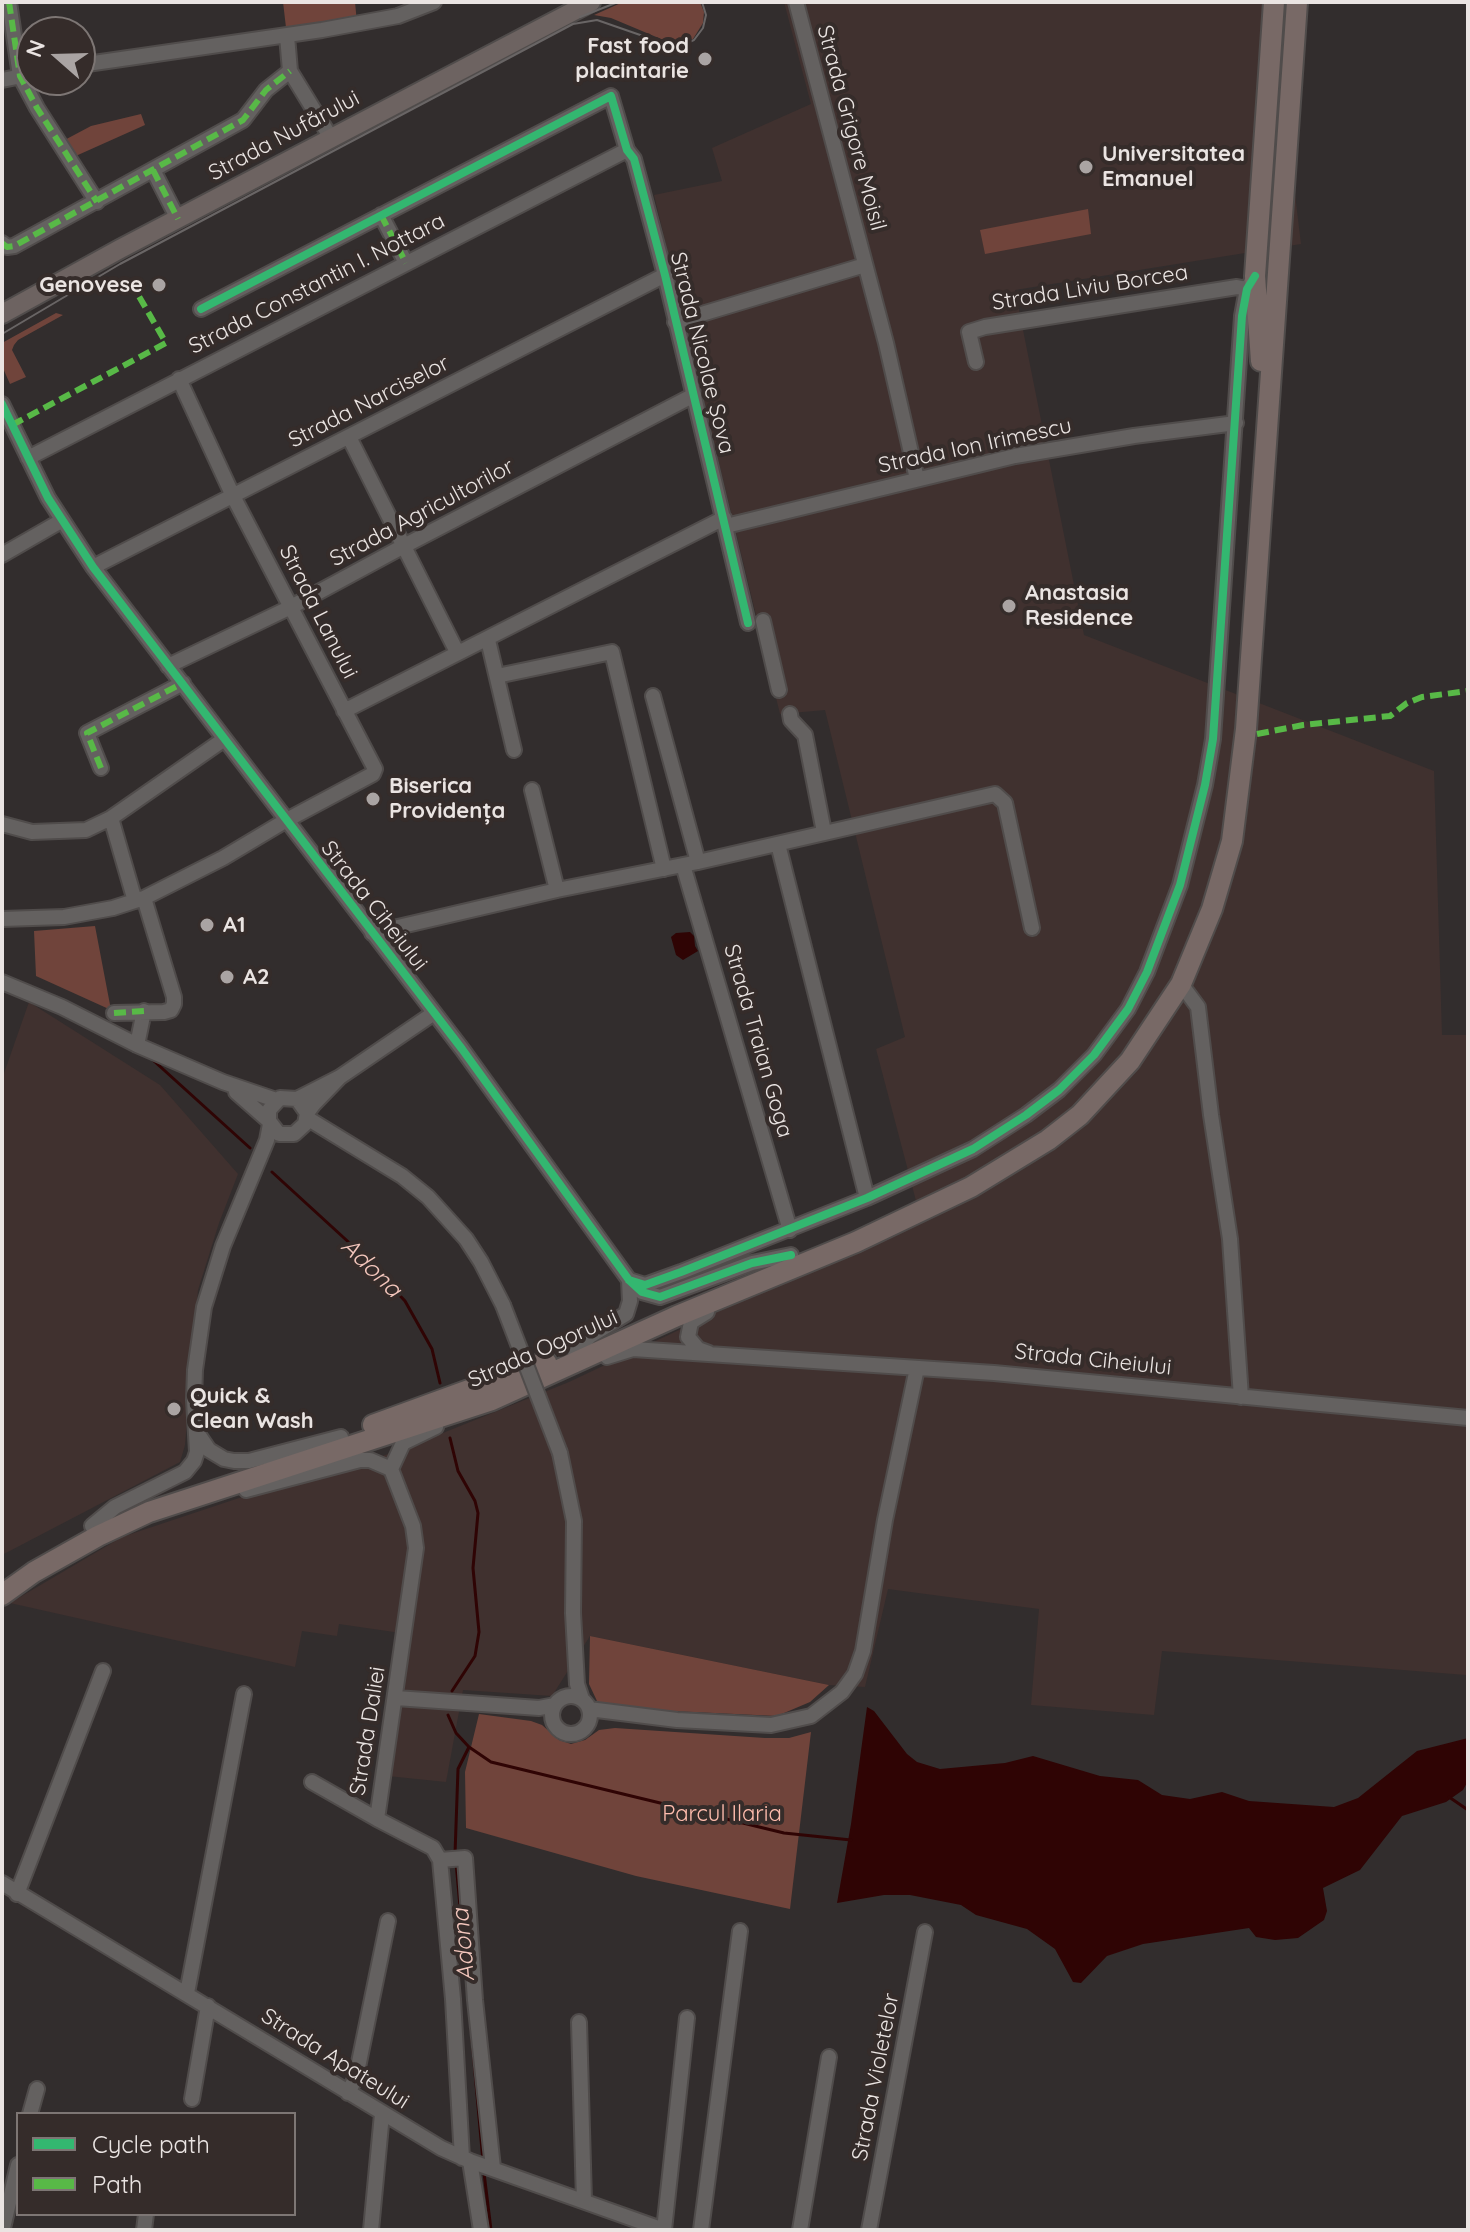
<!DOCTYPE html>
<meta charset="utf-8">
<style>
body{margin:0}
#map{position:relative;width:1470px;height:2232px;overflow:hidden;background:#322d2d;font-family:Quicksand,sans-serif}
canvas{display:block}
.frame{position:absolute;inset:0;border:4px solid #eae4e2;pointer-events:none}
.legend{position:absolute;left:16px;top:2112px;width:280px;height:104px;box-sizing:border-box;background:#352c2a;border:2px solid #7d7674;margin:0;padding:10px 14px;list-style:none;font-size:24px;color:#eae4e2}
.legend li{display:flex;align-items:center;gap:16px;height:40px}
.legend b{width:40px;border:2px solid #7d7674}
.north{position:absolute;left:16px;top:16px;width:80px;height:80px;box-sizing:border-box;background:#352c2a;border:2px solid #7d7674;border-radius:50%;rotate:290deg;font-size:22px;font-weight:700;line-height:32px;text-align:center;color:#eae4e2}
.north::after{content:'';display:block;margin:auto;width:28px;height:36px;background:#aaa4a3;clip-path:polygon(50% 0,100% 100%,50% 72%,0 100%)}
</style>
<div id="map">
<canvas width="1470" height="2232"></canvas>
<div class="frame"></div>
<ul class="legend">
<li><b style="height:10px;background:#33b770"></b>Cycle path</li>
<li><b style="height:10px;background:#58b947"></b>Path</li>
</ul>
<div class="north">N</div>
</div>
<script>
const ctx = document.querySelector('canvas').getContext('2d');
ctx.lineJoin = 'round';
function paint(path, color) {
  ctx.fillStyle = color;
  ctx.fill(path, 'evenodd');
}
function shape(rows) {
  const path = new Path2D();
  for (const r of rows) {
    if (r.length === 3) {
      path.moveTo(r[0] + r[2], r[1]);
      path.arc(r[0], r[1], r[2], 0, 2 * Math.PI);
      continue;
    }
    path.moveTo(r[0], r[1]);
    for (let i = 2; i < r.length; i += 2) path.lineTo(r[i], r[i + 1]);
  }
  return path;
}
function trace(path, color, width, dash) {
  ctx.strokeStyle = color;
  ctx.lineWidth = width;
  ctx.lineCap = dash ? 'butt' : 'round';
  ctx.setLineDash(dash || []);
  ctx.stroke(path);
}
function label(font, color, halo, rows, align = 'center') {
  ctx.font = font + ' Quicksand,sans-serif';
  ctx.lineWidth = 8;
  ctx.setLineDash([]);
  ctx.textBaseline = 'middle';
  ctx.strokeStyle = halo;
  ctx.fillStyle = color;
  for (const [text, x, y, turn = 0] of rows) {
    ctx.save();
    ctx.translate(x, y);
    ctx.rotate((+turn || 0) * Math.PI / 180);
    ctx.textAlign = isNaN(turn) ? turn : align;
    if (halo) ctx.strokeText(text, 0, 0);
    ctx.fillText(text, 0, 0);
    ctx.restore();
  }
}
paint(shape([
 [784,2,1272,2,1301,244,1015,290,1084,635,1434,771,1442,1035,1468,1035,1466,1675,1162,1651,1154,1715,1031,1705,1039,1609,888,1589,865,1687,829,1685,590,1636,552,1696,463,1690,446,1782,378,1775,401,1633,339,1624,337,1636,302,1631,295,1667,10,1603,122,1537,254,1493,348,1469,433,1437,569,1382,920,1216,876,1049,905,1037,825,710,780,714,654,195,722,181,712,148,811,104],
 [29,1002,160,1085,238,1174,219,1223,198,1290,185,1445,180,1462,2,1555,2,1079]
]), '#40312f');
paint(shape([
 [283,2,355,2,357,23,287,36],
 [623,2,700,2,704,12,703,23,693,39,673,44,611,18,594,15],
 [141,114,145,125,69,159,59,143,91,126],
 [1088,209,1091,234,985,254,980,230],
 [56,313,63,315,18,340,14,345,12,350,26,377,10,384,2,366,2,343],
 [95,926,111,1010,36,976,34,931],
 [590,1636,829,1685,810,1702,777,1716,608,1708,597,1701,589,1684],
 [479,1714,531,1721,542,1725,559,1740,571,1744,585,1740,599,1730,615,1728,765,1738,789,1738,811,1732,790,1909,636,1876,466,1828,465,1772]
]), '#70443b');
paint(shape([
 [690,932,694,936,695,946,698,951,683,960,676,955,671,937,676,933],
 [867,1707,874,1711,907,1754,917,1762,940,1769,1005,1763,1033,1756,1100,1776,1138,1780,1162,1795,1190,1799,1222,1792,1249,1801,1334,1807,1358,1798,1417,1751,1468,1738,1468,1781,1463,1790,1446,1802,1402,1816,1360,1870,1323,1888,1327,1911,1324,1920,1298,1938,1275,1940,1256,1937,1249,1928,1143,1944,1107,1956,1081,1983,1073,1982,1055,1949,1027,1929,976,1915,961,1905,910,1895,884,1895,837,1903,851,1824]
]), '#2f0404');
trace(shape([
 [154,1061,250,1148],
 [272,1172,355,1248,405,1301,432,1349,440,1383],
 [450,1438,458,1471,475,1501,478,1513,473,1568,479,1632,475,1656,452,1691],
 [448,1715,456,1733,469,1747,458,1769,455,1854],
 [469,1747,491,1762,784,1833,851,1840],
 [1449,1797,1468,1810],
 [456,1862,483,2161],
 [484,2173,491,2230]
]), '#2f0404', 3);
const minor = shape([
 [9,2,20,76,37,108,97,202],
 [796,2,886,343,917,479],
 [287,36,290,71,331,138],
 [80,65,322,30,398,16,434,2],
 [2,80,32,74],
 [153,170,178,219],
 [381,215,406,263],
 [2,243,7,247,14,246,243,120,266,90,290,71],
 [201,309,611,96,627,150,634,159,665,275,748,623],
 [675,322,865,265],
 [976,362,969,332,985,327,1237,287,1247,289],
 [2,404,48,498,93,567,462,1049,629,1280,642,1292,660,1297,752,1263,791,1255],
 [349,437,457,652],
 [28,458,627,150],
 [726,526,1015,456,1134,436,1236,423],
 [2,555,61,521],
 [93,567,665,275],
 [763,621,779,690],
 [488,640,514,750],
 [168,666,291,607,402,547,694,395],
 [497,676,612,652,664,869],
 [653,696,698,862],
 [344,711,724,518],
 [790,714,791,720,805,735,824,832],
 [101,768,87,733,183,683],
 [532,790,557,890],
 [111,818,135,901],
 [2,824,32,832,86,830,111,818,223,740],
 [778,844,867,1198],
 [683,865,790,1230],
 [2,919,64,917,113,908,144,898,223,858,285,821,373,774,375,769,233,496,179,379],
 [372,933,557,890,698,862,995,794,1005,803,1032,928],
 [2,982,62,1007,137,1045,223,1082,276,1100],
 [1181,984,1198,1007,1211,1115,1230,1239,1241,1397],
 [114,1013,164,1012,171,1010,174,1004,174,997,144,898],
 [137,1045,144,1011],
 [236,1092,269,1121],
 [297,1099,340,1077,434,1013],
 [307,1113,297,1099,280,1098,269,1110,269,1121,279,1134,294,1134,305,1124,307,1113,313,1105,340,1077],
 [307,1118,402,1176,428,1197,466,1239,481,1262,503,1305],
 [629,1280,645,1285,681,1272,867,1198,973,1149,1026,1115,1059,1090,1094,1055,1128,1009,1147,972,1180,885,1205,785,1213,739,1242,316,1247,289,1253,279],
 [707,1312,691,1322,688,1337,698,1349,709,1353],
 [575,1352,590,1336,626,1314,630,1301,629,1280],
 [607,1357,633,1349,994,1373,1468,1418],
 [436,1427,403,1443,391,1469,413,1526,416,1548,377,1819,433,1848,440,1860,453,1999,462,2158],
 [196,1431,209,1450,224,1459,234,1461,249,1461,341,1437],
 [560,1453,574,1521,573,1613,577,1684,582,1699],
 [246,1490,360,1460,370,1460,391,1469],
 [92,1526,115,1507,185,1472,194,1461,197,1452,194,1400,195,1370,204,1307,223,1246,267,1140,270,1124],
 [571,1715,19],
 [396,1698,539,1708,555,1705],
 [589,1709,677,1720,771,1725,811,1716,842,1692,855,1674,863,1651,885,1520,917,1368],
 [312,1782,377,1819],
 [440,1860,465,1858,475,2000,493,2168],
 [2,1883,441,2148,470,2161,664,2230,687,2018],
 [17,1894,103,1671],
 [187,1993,244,1694],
 [579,2022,584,2201],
 [348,2093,356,2077,388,1921],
 [192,2099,208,2006],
 [30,2114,37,2089],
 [470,2161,481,2230],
 [3,2228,18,2165],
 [144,2230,146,2214],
 [371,2230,382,2114],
 [701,2230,740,1931],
 [800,2230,829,2057],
 [869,2230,925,1932]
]);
const major = shape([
 [2,314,120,249,591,2]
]);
const highway = shape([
 [1261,361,1255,276,1274,2],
 [373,1425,546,1362],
 [2,1595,34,1572,98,1536,149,1512,492,1400,677,1316,856,1242,971,1187,1048,1140,1080,1115,1130,1061,1181,984,1212,909,1232,841,1246,729,1297,2]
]);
trace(minor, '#504c4b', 18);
trace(major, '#504c4b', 22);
trace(highway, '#504c4b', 24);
trace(minor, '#646160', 14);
trace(major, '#6d6361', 18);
trace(highway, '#786966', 20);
trace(shape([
 [580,17,618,2],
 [2,334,120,264,573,24,597,20,669,45,680,46,694,40,703,28,706,15,702,2]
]), '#696565', 2);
const minorBridge = shape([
 [503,1305,560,1453]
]);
trace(minorBridge, '#504c4b', 18, []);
trace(minorBridge, '#646160', 14);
trace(shape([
 [9,2,20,76,37,108,97,202],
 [153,170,178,219],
 [381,215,406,263],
 [2,243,7,247,14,246,243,120,266,90,290,71],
 [12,425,166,343,129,279],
 [1257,734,1303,725,1390,716,1407,703,1422,697,1468,691],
 [101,768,87,733,183,683],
 [114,1013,144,1011]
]), '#58b947', 6, [12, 6]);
trace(shape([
 [201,309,611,96,627,150,634,159,665,275,748,623],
 [2,404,48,498,93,567,462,1049,629,1280,642,1292,660,1297,752,1263,791,1255],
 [629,1280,645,1285,681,1272,867,1198,973,1149,1026,1115,1059,1090,1094,1055,1128,1009,1147,972,1180,885,1205,785,1213,739,1242,316,1247,289,1255,276]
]), '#33b770', 8);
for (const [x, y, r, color] of [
 [705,59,8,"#aaa4a3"],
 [1086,167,8,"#aaa4a3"],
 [159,285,8,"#aaa4a3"],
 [1009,606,8,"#aaa4a3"],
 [373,799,8,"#aaa4a3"],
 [207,925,8,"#aaa4a3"],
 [227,977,8,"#aaa4a3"],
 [174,1409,8,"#aaa4a3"]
]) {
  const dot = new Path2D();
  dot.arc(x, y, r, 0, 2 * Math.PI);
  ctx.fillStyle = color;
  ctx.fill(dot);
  trace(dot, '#352c2a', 3);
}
label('bold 22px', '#eae4e2', '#352c2a', [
 ["Fast food",689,46,"right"],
 ["placintarie",689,71,"right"],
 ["Universitatea",1102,154],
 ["Emanuel",1102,179],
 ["Genovese",143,285,"right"],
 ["Anastasia",1025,593],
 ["Residence",1025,618],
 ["Biserica",389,786],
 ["Providența",389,811],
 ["A1",223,925],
 ["A2",243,977],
 ["Quick &",190,1396],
 ["Clean Wash",190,1421]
], 'left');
label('22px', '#eae4e2', '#352c2a', [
 ["Strada Grigore Moisil",851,128,75],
 ["Strada Nufărului",284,136,-28],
 ["Strada Constantin I. Nottara",317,284,-27],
 ["Strada Liviu Borcea",1090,288,-9],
 ["Strada Nicolae Șova",702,353,76],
 ["Strada Narciselor",369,402,-27],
 ["Strada Ion Irimescu",975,446,-12],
 ["Strada Agricultorilor",422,513,-28],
 ["Strada Lanului",318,612,63],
 ["Strada Ciheiului",374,906,52],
 ["Strada Traian Goga",758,1041,74],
 ["Strada Ogorului",543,1349,-24],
 ["Strada Ciheiului",1093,1360,6],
 ["Strada Daliei",368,1731,-81],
 ["Strada Apateului",335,2059,32],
 ["Strada Violetelor",876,2077,-79]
]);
label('22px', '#febcad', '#352c2a', [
 ["Parcul Ilaria",722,1814]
]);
label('italic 24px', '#f3c6bc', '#352c2a', [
 ["Adona",371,1268,44],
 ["Adona",464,1945,-95]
]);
</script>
